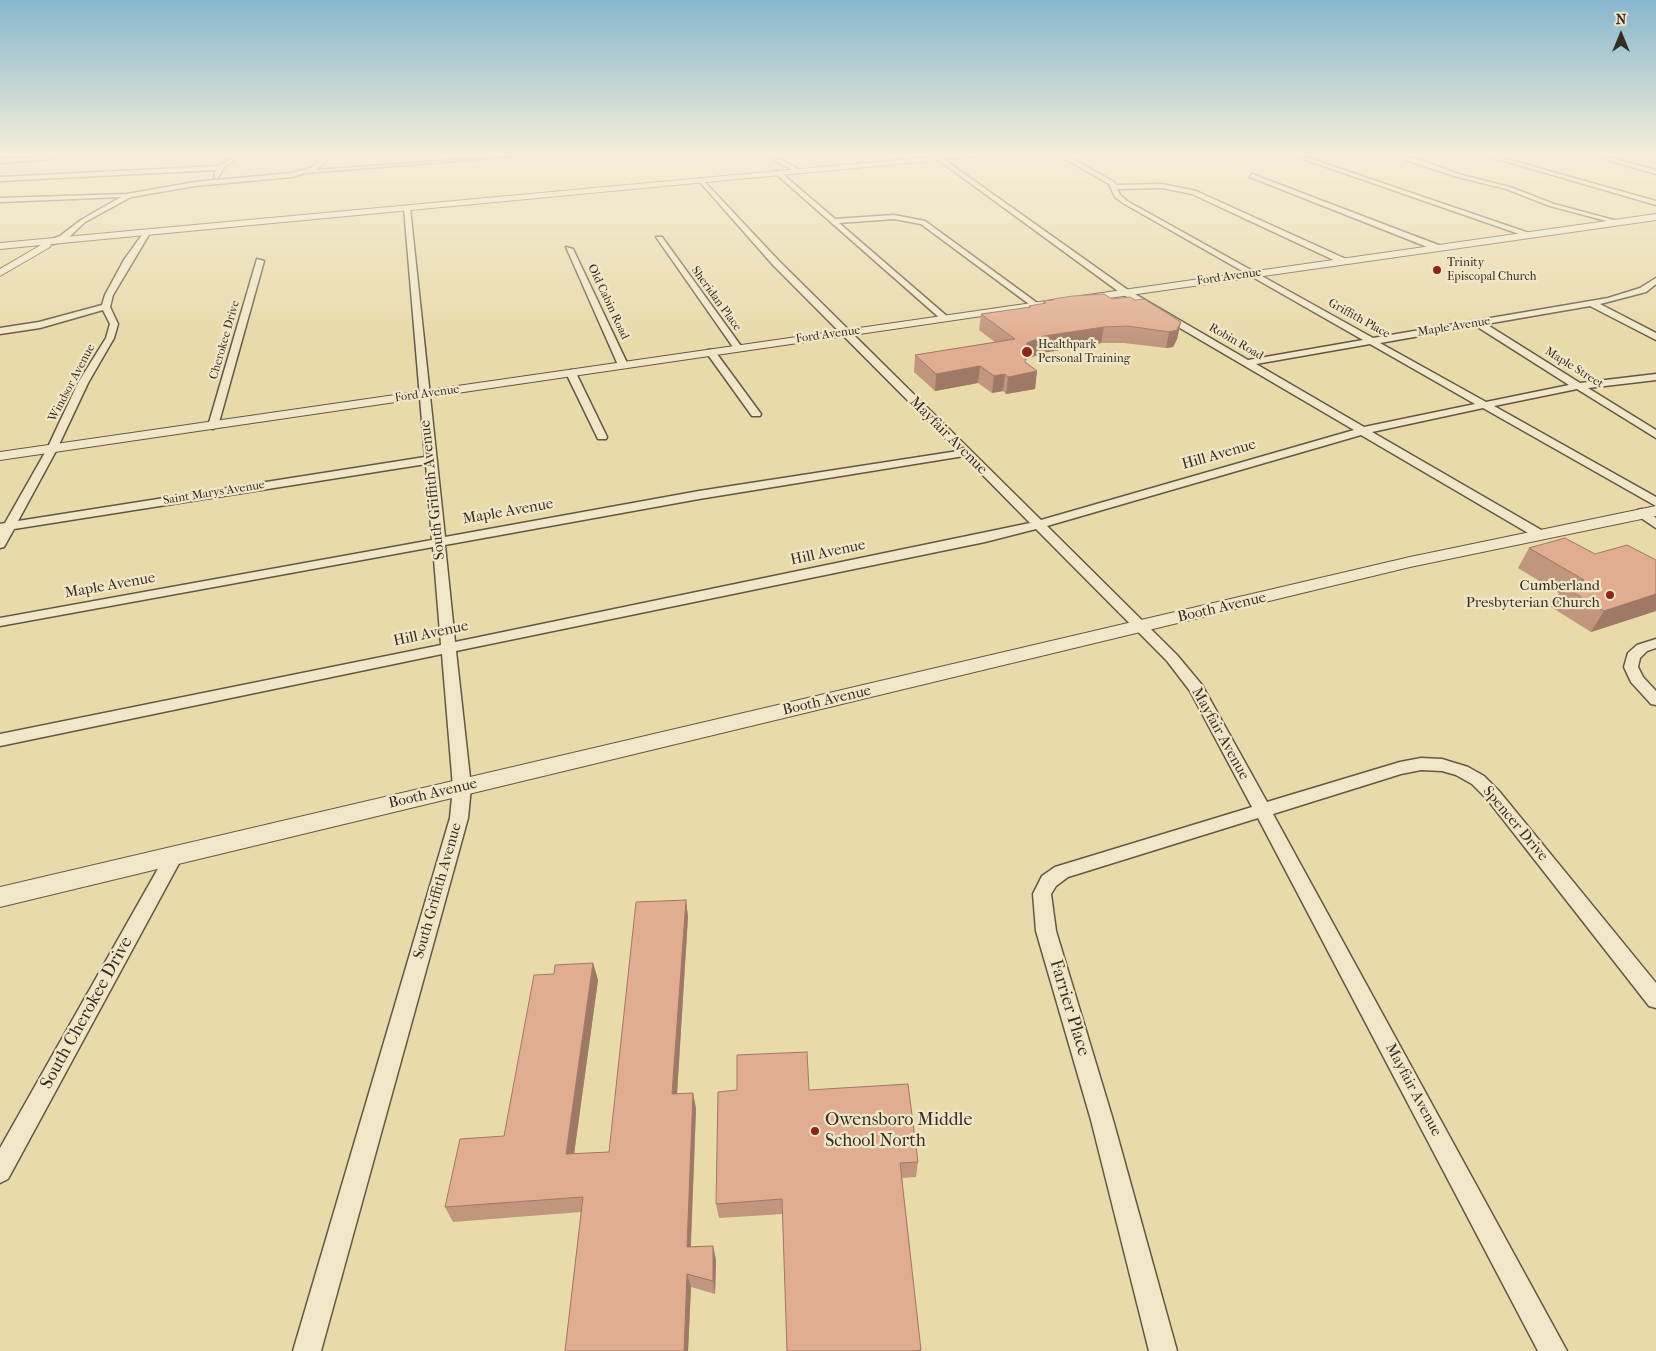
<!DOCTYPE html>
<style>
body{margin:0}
#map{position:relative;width:1656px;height:1351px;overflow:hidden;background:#e9daaa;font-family:"IM FELL French Canon",serif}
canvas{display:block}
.north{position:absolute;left:1596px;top:10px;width:50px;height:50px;-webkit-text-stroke:4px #f1e7c8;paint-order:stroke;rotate:0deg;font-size:14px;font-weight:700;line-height:20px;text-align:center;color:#352d24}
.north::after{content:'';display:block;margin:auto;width:18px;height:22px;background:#352d24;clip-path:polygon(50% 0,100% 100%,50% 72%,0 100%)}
</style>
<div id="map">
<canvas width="1656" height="1351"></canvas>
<div class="north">N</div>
</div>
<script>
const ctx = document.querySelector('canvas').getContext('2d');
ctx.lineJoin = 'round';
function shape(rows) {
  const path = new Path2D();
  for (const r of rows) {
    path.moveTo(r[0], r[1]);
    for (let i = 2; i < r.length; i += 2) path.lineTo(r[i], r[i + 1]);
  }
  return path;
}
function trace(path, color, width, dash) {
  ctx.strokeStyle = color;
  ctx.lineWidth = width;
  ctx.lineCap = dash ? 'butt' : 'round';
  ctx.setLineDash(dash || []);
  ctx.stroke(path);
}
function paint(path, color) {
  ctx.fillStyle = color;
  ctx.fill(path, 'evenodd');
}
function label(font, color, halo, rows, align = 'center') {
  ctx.font = font + ' "IM FELL French Canon",serif';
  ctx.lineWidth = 4.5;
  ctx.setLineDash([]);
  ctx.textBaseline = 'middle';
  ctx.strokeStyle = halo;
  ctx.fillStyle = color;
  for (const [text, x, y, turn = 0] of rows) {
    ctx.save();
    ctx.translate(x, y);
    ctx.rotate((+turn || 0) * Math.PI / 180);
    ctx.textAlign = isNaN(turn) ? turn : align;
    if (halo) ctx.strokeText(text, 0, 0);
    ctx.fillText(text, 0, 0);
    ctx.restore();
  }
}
const minor = shape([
 [241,153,247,153,225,166,217,179,214,177,216,170,0,181,0,177,219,166,241,153],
 [328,153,334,153,316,170,555,153,305,173,292,177,195,186,131,197,85,222,66,240,53,244,50,240,60,236,81,220,121,197,0,202,0,198,127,194,195,182,292,173,311,168,328,153],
 [760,153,767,153,800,170,795,171,760,153],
 [929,153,935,153,1128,290,1248,360,1363,340,1123,203,1115,197,1109,184,1055,153,1062,153,1114,182,1116,185,1162,184,1196,191,1346,259,1346,263,1340,263,1192,194,1162,188,1117,189,1120,195,1127,201,1373,338,1608,298,1640,288,1656,278,1656,284,1646,292,1600,304,1656,333,1656,340,1590,306,1486,324,1580,383,1656,374,1656,380,1588,388,1656,430,1656,438,1577,389,1494,406,1656,497,1656,506,1483,408,1372,432,1543,531,1545,534,1543,537,1535,537,1361,435,1047,526,1177,655,1202,685,1267,802,1400,762,1421,758,1442,759,1468,767,1484,776,1499,791,1656,983,1656,1008,1649,1006,1487,799,1472,784,1456,775,1442,771,1421,770,1401,774,1273,814,1567,1351,1538,1351,1258,818,1068,877,1056,886,1051,894,1056,931,1113,1120,1177,1351,1149,1351,1091,1120,1036,931,1033,894,1042,876,1055,867,1252,807,1190,691,1167,661,1036,529,985,542,456,651,471,787,468,818,321,1351,293,1351,450,818,453,787,442,654,0,746,0,734,441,645,433,547,0,626,0,618,432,540,426,464,14,529,4,547,0,548,0,524,5,523,47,449,78,383,106,338,110,324,103,310,40,328,0,334,0,328,39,322,102,305,105,295,124,260,144,232,150,233,113,295,110,307,118,324,114,338,88,383,57,449,18,521,425,457,404,208,407,206,410,208,445,537,699,491,958,451,773,265,699,181,701,178,779,261,1041,520,1354,430,1122,294,929,153],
 [1476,326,1569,385,1486,402,1380,343,1476,326],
 [1370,344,1475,404,1364,427,1256,364,1370,344],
 [964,456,1030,523,455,642,445,545,699,499,964,456],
 [1286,153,1294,153,1535,235,1528,237,1286,153],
 [1385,153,1393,153,1424,161,1458,174,1510,187,1554,204,1621,222,1618,224,1550,206,1506,189,1454,176,1385,153],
 [1477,153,1485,153,1656,201,1656,205,1477,153],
 [1584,153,1592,153,1656,170,1656,174,1584,153],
 [54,156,52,159,0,163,0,159,54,156],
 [775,171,779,171,835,219,894,215,925,221,1040,305,1033,307,921,224,894,219,839,223,949,318,942,320,775,173,775,171],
 [1252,174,1441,246,1442,248,1435,250,1250,177,1252,174],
 [656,237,662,237,741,346,741,350,735,350,656,237],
 [566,247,573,249,628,365,626,367,618,365,566,247],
 [257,259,264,261,218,426,213,429,209,428,208,426,257,259],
 [708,350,714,350,761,414,760,416,752,416,706,352,708,350],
 [571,370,576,373,607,437,606,439,598,439,597,437,566,373,571,370],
 [1642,509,1656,518,1656,528,1638,516,1636,513,1638,510,1642,509],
 [1656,639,1656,648,1647,651,1640,658,1638,667,1643,677,1656,691,1656,705,1651,704,1631,682,1624,667,1628,653,1637,645,1656,639],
 [174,849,180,851,183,856,8,1179,0,1183,0,1148,168,851,174,849]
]);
const tertiary = shape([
 [973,153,996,153,992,155,51,244,50,247,0,276,0,269,41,245,0,249,0,243,973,153],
 [1656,214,1656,220,1081,302,1076,299,1081,296,1656,214],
 [1053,300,1057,301,1057,305,0,460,0,452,1053,300],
 [1656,506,1656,516,1410,567,0,907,0,887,1410,557,1656,506]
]);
trace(minor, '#625846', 3);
trace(tertiary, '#625846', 2);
paint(minor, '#f1e7c8');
paint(tertiary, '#f1e7c8');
paint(shape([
 [1053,299,1112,299,1135,300,1181,322,1177,339,1173,347,1166,348,1124,343,1101,343,1042,353,1025,360,1025,362,1037,371,1035,389,1006,394,1003,391,992,393,978,383,935,391,914,372,915,355,995,342,979,330,981,314,1029,307,1029,306,1043,304,1043,301,1053,300],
 [1529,548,1656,560,1656,611,1591,632,1551,607,1559,593,1518,568],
 [686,900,688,917,677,1094,693,1093,696,1109,691,1247,713,1246,716,1260,715,1294,691,1287,688,1351,565,1351,581,1212,453,1222,445,1207,504,1136,554,974,593,963,598,980,574,1154,609,1152],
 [809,1090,918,1162,916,1177,902,1178,921,1351,787,1351,783,1214,719,1218,716,1204]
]), '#c2957d');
paint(shape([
 [1181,322,1177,339,1173,347,1166,348,1169,332],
 [1104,327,1101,343,1042,353,1025,360,1027,343,1044,336],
 [980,366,978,383,935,391,936,374],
 [1037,371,1035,389,1006,394,1008,377],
 [1005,374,1003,391,992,393,994,376],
 [1656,594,1656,611,1591,632,1604,611],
 [686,900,688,917,676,1110,672,1094],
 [593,963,598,980,572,1169,566,1154],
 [693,1093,696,1109,690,1261,687,1247],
 [713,1246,716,1260,715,1294,713,1281],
 [687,1274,691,1287,688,1351,684,1351]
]), '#9e7966');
const building = shape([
 [1104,294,1112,299,1130,297,1135,300,1144,299,1181,322,1177,330,1169,332,1128,326,1104,327,1044,336,1027,343,1025,362,1037,371,1008,377,1005,374,994,376,980,366,936,374,915,355,1015,339,981,314,1031,307,1029,306,1046,303,1043,301,1054,300,1053,299,1073,296,1104,294],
 [1565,538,1595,554,1627,545,1656,560,1656,594,1604,611,1563,586,1584,580,1529,548,1565,538],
 [686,900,672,1094,693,1093,687,1247,713,1246,713,1281,687,1274,684,1351,565,1351,583,1197,445,1207,460,1139,504,1136,534,975,554,974,555,965,593,963,566,1154,609,1152,636,902,686,900],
 [807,1052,809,1090,908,1084,918,1162,900,1163,921,1350,912,1351,787,1351,782,1199,716,1204,718,1092,737,1090,737,1055,807,1052]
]);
paint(building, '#e1ad91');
trace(building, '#9e7966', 1);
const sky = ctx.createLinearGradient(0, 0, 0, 342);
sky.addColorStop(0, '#87b7ce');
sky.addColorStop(0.45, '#f5eed9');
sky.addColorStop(1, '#f5eed900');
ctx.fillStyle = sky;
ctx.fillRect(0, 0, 1656, 342);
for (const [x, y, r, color] of [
 [1437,270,5,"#8f2418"],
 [1027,352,6,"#8f2418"],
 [1610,595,5,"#8f2418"],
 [815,1131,5,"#8f2418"]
]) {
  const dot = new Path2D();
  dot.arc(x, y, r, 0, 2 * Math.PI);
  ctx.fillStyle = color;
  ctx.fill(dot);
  trace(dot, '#f1e7c8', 2);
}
label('12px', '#352d24', '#f1e7c8', [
 ["Trinity",1447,263],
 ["Episcopal Church",1447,277],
 ["Healthpark",1038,345],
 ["Personal Training",1038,359]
], 'left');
label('12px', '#352d24', '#f1e7c8', [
 ["Ford Avenue",1229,277,-8],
 ["Sheridan Place",716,299,54],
 ["Old Cabin Road",608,302,65],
 ["Griffith Place",1359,319,29],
 ["Maple Avenue",1454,327,-9],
 ["Ford Avenue",828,335,-8],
 ["Cherokee Drive",225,340,-74],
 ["Robin Road",1236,342,30],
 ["Maple Street",1574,368,32],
 ["Windsor Avenue",72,383,-62],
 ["Ford Avenue",427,394,-8],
 ["Saint Marys Avenue",214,493,-9]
]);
label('15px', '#352d24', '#f1e7c8', [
 ["Mayfair Avenue",948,436,45],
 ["Hill Avenue",1219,455,-16],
 ["South Griffith Avenue",433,490,-96],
 ["Maple Avenue",508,512,-10],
 ["Hill Avenue",828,553,-12],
 ["Maple Avenue",110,586,-10],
 ["Booth Avenue",1222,608,-13],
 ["Hill Avenue",431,634,-12],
 ["Booth Avenue",827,701,-13],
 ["Mayfair Avenue",1220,734,61],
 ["Booth Avenue",433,794,-13],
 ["Spencer Drive",1515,824,50],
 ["South Griffith Avenue",438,891,-74],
 ["Mayfair Avenue",1413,1090,62]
]);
label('15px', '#352d24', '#f1e7c8', [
 ["Cumberland",1600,586],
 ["Presbyterian Church",1600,603]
], 'right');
label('18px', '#352d24', '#f1e7c8', [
 ["Farrier Place",1069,1008,73],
 ["South Cherokee Drive",87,1013,-61]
]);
label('18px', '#352d24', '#f1e7c8', [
 ["Owensboro Middle",825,1121],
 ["School North",825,1142]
], 'left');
</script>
